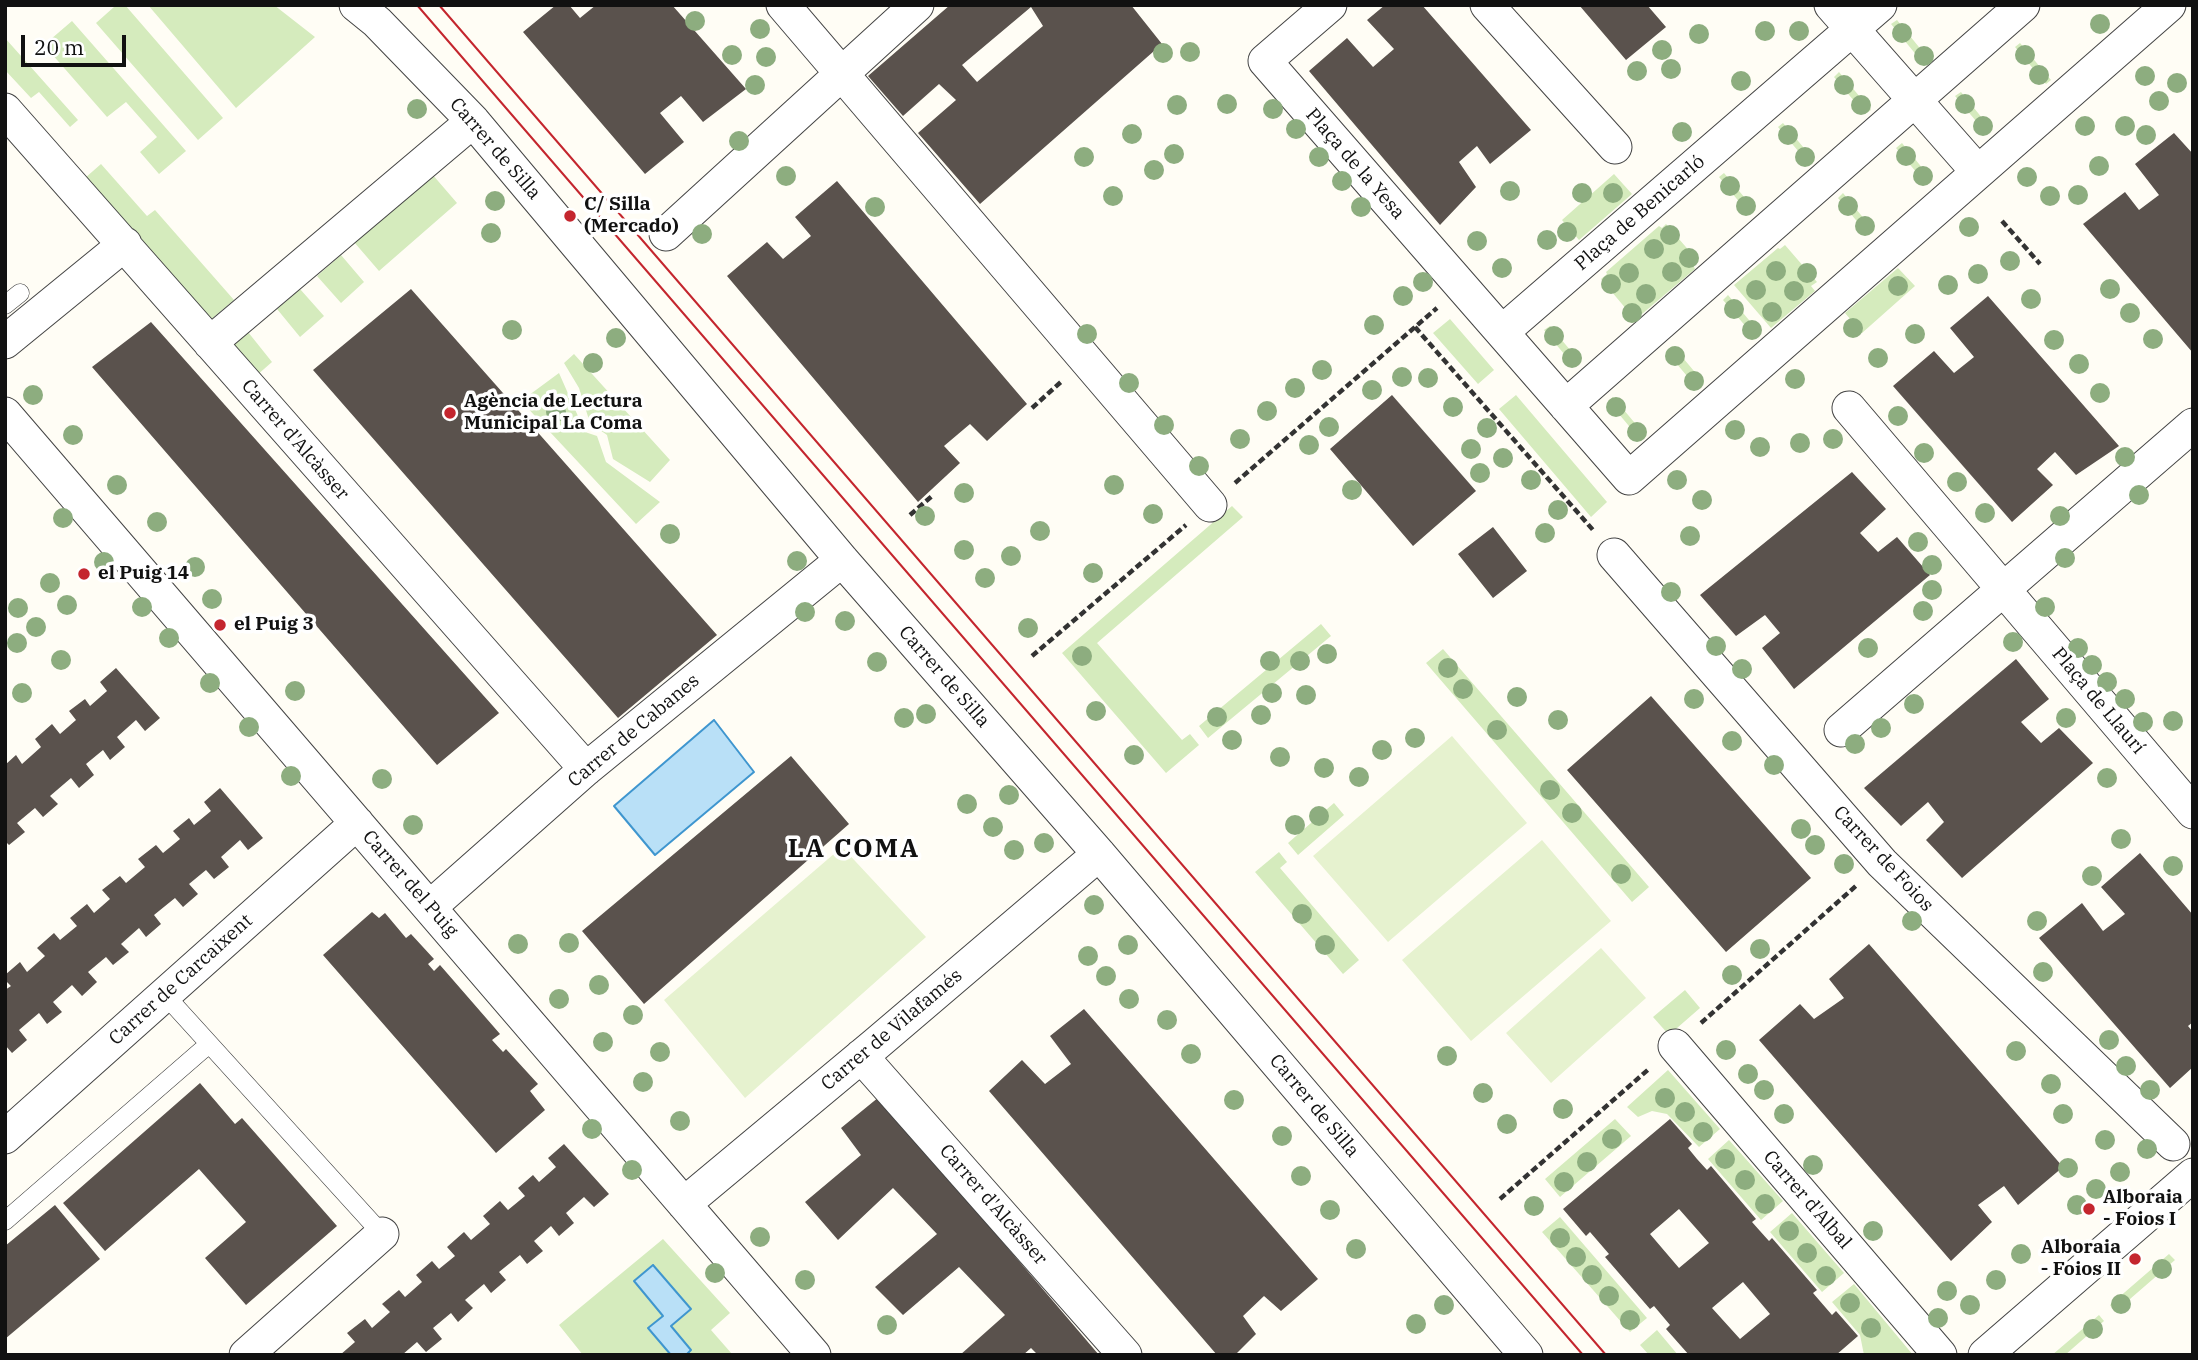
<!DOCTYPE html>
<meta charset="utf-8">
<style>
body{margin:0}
#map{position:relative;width:2198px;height:1360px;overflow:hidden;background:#fffdf5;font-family:"IBM Plex Serif",serif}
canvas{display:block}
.frame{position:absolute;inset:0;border:7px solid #111;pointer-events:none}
.scale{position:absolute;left:21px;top:35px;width:105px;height:32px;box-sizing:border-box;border:4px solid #111;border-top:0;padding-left:9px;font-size:21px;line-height:24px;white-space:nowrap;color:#111;-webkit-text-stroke:5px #fff;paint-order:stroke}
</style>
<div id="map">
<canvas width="2198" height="1360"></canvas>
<div class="frame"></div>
<div class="scale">20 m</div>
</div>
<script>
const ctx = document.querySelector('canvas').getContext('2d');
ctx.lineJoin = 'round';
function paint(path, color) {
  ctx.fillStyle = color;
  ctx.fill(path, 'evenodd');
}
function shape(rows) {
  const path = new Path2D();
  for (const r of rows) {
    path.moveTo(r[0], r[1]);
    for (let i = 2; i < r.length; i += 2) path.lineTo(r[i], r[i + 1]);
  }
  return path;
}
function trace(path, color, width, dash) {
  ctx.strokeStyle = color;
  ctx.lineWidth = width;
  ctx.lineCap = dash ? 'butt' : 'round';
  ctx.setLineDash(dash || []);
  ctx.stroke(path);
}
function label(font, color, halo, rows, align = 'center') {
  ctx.font = font + ' "IBM Plex Serif",serif';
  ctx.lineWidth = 7;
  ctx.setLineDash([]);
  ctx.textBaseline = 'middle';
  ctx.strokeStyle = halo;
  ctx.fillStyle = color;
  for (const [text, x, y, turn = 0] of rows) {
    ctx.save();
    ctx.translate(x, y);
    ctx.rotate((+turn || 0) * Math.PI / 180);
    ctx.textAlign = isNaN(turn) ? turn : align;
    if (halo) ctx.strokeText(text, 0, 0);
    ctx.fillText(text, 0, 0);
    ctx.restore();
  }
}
paint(shape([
 [113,5,125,5,223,118,198,140,96,23,114,7],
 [148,5,274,5,315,37,236,108],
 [1897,20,1927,57,1922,62,1891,24],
 [72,21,186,151,159,174,140,152,157,137,126,102,107,117,44,45],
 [5,38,78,120,70,127,39,92,31,98,5,70],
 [2020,43,2051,80,2046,84,2015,47],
 [1839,72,1871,110,1865,114,1834,77],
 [1961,92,1991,129,1986,133,1955,96],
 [1783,123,1814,160,1809,164,1778,127],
 [1902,143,1932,180,1927,185,1896,148],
 [101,164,147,216,155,210,234,300,209,321,85,178],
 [1724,173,1755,210,1749,214,1719,177],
 [432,174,457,203,379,271,354,242],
 [1614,174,1632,194,1579,240,1562,220],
 [1843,193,1874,231,1868,235,1838,198],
 [1666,224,1698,261,1693,265,1695,269,1642,314,1639,311,1632,316,1601,279,1607,274,1606,272,1659,226,1662,228],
 [1785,245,1817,282,1811,286,1815,291,1771,328,1734,285,1778,248,1780,249],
 [341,255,364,282,341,303,317,276],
 [1898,268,1915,286,1862,333,1845,313],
 [300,289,324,316,300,337,277,309],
 [1728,295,1759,332,1754,336,1723,300],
 [1450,319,1494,370,1478,384,1433,333],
 [1550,326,1581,363,1575,367,1544,330],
 [248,332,272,362,256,376,231,346],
 [1673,346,1704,383,1697,388,1666,351],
 [574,354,670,460,650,482,613,459,607,435,590,423,579,388,564,363],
 [559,373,585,432,597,436,606,462,660,502,636,524,521,401],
 [1516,395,1607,502,1591,517,1499,409],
 [1613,397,1644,434,1639,438,1608,401],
 [1232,506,1243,517,1097,643,1182,740,1190,734,1199,745,1166,773,1062,653],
 [1321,624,1331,636,1208,738,1199,726],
 [1443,649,1649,887,1632,902,1426,663],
 [1334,803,1344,815,1298,855,1288,843],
 [1279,852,1287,862,1280,868,1359,960,1343,974,1255,872],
 [1685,990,1700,1008,1669,1035,1653,1017],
 [1668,1070,1720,1129,1699,1147,1667,1114,1652,1111,1638,1117,1627,1107],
 [1615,1119,1631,1136,1560,1197,1545,1179],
 [1729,1140,1783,1201,1761,1220,1708,1159],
 [1792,1213,1844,1273,1822,1292,1770,1232],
 [1560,1217,1647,1318,1630,1332,1542,1232],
 [663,1239,730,1313,711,1330,732,1354,583,1355,559,1325],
 [2169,1254,2175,1260,2115,1312,2110,1305],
 [1854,1284,1913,1355,1864,1355,1860,1335,1832,1302],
 [2099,1315,2104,1321,2065,1355,2052,1355],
 [1657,1330,1678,1355,1649,1355,1640,1345]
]), '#d5ebbd');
paint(shape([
 [1452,736,1527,823,1388,942,1313,856],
 [1542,840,1611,921,1471,1041,1402,960],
 [842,847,926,937,745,1098,664,1000],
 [1601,948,1646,998,1551,1083,1506,1033]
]), '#e6f2cf');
const water = shape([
 [714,720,754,772,655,855,614,806,714,720],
 [653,1265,691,1309,671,1326,691,1350,686,1355,671,1355,648,1328,663,1316,634,1281,653,1265]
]);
paint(water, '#b9e0f7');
trace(water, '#3f96cf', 2);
paint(shape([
 [556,5,569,5,580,18,596,5,672,5,746,89,703,122,681,96,660,113,684,142,645,174,523,32],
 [950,5,1131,5,1162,44,980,204,918,133,956,100,939,84,903,116,868,76],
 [1031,7,1043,26,977,82,962,65],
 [1385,5,1422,5,1531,130,1490,164,1477,146,1459,162,1476,187,1440,225,1309,71,1347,38,1373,67,1394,49,1367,20],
 [1579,5,1647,5,1666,27,1626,60],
 [2174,133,2193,154,2193,353,2083,224,2125,192,2139,210,2159,195,2135,164],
 [837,181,1027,404,987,441,970,424,944,446,960,463,918,502,727,276,767,242,783,259,811,236,795,217],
 [411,289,717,635,618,718,313,370],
 [1988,296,2119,446,2076,475,2055,452,2037,469,2053,485,2012,522,1893,386,1934,351,1954,373,1974,357,1950,328],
 [151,322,499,713,437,765,92,367],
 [1392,395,1476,491,1413,546,1330,449],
 [1852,472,1886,509,1860,533,1878,552,1897,537,1930,575,1794,689,1762,648,1780,633,1765,615,1736,636,1700,595],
 [1493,527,1527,571,1493,598,1458,554],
 [2016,659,2049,699,2021,722,2041,743,2059,728,2093,763,1962,878,1926,840,1944,822,1928,802,1901,826,1864,788],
 [116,668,160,718,145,731,136,720,117,737,125,747,110,760,103,750,86,764,94,775,79,788,71,778,50,796,58,804,43,817,35,808,17,823,25,832,9,845,5,841,5,765,16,755,22,764,41,747,35,739,52,724,60,734,76,720,69,711,85,699,90,706,107,691,100,682],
 [1651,696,1811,878,1726,952,1567,770],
 [791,756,849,824,644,1004,582,931],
 [220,788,263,838,248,850,240,840,221,857,229,867,214,879,206,870,189,884,198,894,183,907,175,898,154,915,161,924,146,937,139,928,121,944,129,952,113,965,106,957,88,972,97,982,82,996,72,985,53,1002,62,1012,47,1024,39,1013,19,1030,27,1040,12,1053,5,1045,5,990,11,986,5,980,5,975,20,962,27,972,45,956,37,948,54,933,60,940,77,926,70,918,87,904,94,913,110,899,102,890,120,876,126,883,145,867,138,859,156,845,163,853,180,839,173,831,189,818,194,825,211,811,204,802],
 [2140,853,2193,915,2193,1022,2188,1026,2193,1032,2193,1067,2170,1088,2039,938,2082,903,2103,931,2125,914,2101,887],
 [372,912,379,918,385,913,406,938,411,934,434,959,428,964,434,971,440,965,500,1034,492,1040,503,1052,506,1049,538,1084,530,1091,545,1110,496,1153,323,955],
 [1869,944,2063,1167,2018,1205,2004,1186,1978,1205,1992,1222,1951,1261,1759,1040,1800,1004,1814,1019,1844,998,1829,979],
 [1084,1009,1318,1279,1281,1311,1264,1296,1243,1316,1256,1334,1235,1355,1217,1355,989,1091,1022,1060,1045,1084,1071,1064,1050,1036],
 [200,1083,235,1124,242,1118,337,1226,246,1305,205,1258,246,1222,199,1169,105,1251,63,1203],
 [879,1097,1099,1355,1038,1355,1031,1348,1023,1355,960,1355,1005,1315,959,1267,903,1315,875,1287,937,1234,893,1188,838,1240,805,1202,861,1155,841,1128],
 [1670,1119,1692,1144,1688,1148,1697,1159,1707,1170,1711,1166,1756,1219,1752,1222,1760,1231,1769,1241,1772,1238,1817,1290,1813,1293,1832,1315,1836,1311,1858,1336,1836,1355,1689,1355,1666,1329,1670,1325,1654,1306,1650,1309,1605,1257,1609,1254,1590,1232,1586,1236,1563,1209],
 [1679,1209,1709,1243,1679,1268,1650,1234],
 [1743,1282,1770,1314,1740,1339,1712,1308],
 [564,1144,609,1194,594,1207,584,1197,566,1213,574,1223,559,1236,551,1226,534,1241,543,1251,527,1264,520,1255,499,1272,506,1280,491,1293,484,1284,465,1300,473,1308,458,1322,451,1313,433,1328,442,1339,426,1352,417,1342,402,1355,340,1355,355,1342,347,1333,365,1319,372,1328,390,1312,382,1304,399,1290,405,1297,422,1282,416,1275,432,1261,439,1269,455,1256,447,1247,464,1232,471,1240,490,1224,483,1216,500,1201,508,1210,525,1196,518,1188,533,1175,539,1182,556,1167,548,1158],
 [55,1205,100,1259,5,1339,5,1246]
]), '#5a524d');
const lane = shape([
 [5,305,20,293],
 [165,995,382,1234],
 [5,1221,209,1044]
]);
const street = shape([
 [356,5,377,22,473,121,842,560,1099,854,1526,1355],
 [783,5,1210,505],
 [1330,5,1265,61,1629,478,2169,5],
 [1487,5,1615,147],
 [1831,5,1978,172],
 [5,110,586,769],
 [666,234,917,5],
 [1502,332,1880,5],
 [5,342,125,244],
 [210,343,473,121],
 [1566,406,2023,5],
 [1849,408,2193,812],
 [5,414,814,1355],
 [1614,555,1882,863,2173,1144],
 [1841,730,2193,425],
 [430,907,586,769,842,560],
 [1675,1046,1940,1355],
 [861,1056,1125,1355],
 [5,1137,357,823],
 [684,1204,876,1044,1099,854],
 [246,1355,382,1234],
 [1985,1355,2193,1175]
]);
trace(lane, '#444', 19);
trace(street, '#444', 35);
trace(shape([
 [2002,221,2040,264],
 [1415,327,1593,530],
 [1032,408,1062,381],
 [1235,483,1437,308],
 [910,515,932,496],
 [1032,656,1186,525],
 [1701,1023,1857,885],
 [1500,1199,1650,1068]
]), '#333', 4.5, [7, 3.5]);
trace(lane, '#fff', 18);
trace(street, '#fff', 33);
trace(shape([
 [417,5,1583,1355],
 [439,5,1606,1355]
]), '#c4262e', 2);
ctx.fillStyle = '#8dad7f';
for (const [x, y] of [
 [695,21],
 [2100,24],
 [760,29],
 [1765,31],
 [1799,31],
 [1902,33],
 [1699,34],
 [1662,50],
 [1190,52],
 [1163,53],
 [732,55],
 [2025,55],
 [1924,56],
 [766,57],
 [1671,69],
 [1637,71],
 [2039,75],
 [2145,76],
 [1741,81],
 [2177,83],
 [755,85],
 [1844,85],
 [2159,101],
 [1227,104],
 [1965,104],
 [1177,105],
 [1861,105],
 [417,109],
 [1273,109],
 [1983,126],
 [2085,126],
 [2125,126],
 [1296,129],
 [1682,132],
 [1132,134],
 [1788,135],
 [2146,135],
 [739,141],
 [1174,154],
 [1906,156],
 [1084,157],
 [1319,157],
 [1805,157],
 [2099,166],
 [1154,170],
 [786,176],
 [1923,176],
 [2027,177],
 [1342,181],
 [1730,186],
 [1510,191],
 [1582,193],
 [1613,193],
 [2078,195],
 [1113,196],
 [2050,196],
 [495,201],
 [1746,206],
 [1848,206],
 [875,207],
 [1361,207],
 [1865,226],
 [1969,227],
 [1567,232],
 [491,233],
 [702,234],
 [1670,235],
 [1547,240],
 [1477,241],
 [1654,249],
 [1689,258],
 [2010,261],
 [1502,268],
 [1776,271],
 [1672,272],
 [1629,273],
 [1807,273],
 [1978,274],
 [1423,282],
 [1611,284],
 [1948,285],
 [1898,286],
 [2110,289],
 [1756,290],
 [1794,291],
 [1646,294],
 [1403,296],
 [2031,299],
 [1734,309],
 [1772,312],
 [1632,313],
 [2130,313],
 [1374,325],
 [1853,328],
 [512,330],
 [1752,330],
 [1087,334],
 [1915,334],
 [1554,336],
 [616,338],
 [2153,339],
 [2054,340],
 [1675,356],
 [1572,358],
 [1878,358],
 [593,363],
 [2079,364],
 [1322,370],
 [1402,377],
 [1428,378],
 [1795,379],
 [1694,381],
 [1129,383],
 [1295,388],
 [1372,390],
 [2100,393],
 [33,395],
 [1453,407],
 [1616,407],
 [1267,411],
 [556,412],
 [1898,416],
 [1164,425],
 [1329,427],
 [1487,428],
 [1735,430],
 [1637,432],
 [73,435],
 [1240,439],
 [1833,439],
 [1800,443],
 [1309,445],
 [1760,447],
 [1471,449],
 [1924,453],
 [2125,457],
 [1503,458],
 [1199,466],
 [1480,473],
 [1531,480],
 [1677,480],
 [1957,482],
 [117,485],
 [1114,485],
 [1352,490],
 [964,493],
 [2139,495],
 [1702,500],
 [1558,510],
 [1985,513],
 [1153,514],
 [925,516],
 [2060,516],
 [63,518],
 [157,522],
 [1040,531],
 [1545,533],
 [670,534],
 [1690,536],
 [1918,542],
 [964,550],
 [1011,556],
 [2065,558],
 [797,561],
 [104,562],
 [1932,565],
 [195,567],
 [1093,573],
 [985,578],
 [50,583],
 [1932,590],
 [1671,592],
 [212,599],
 [67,605],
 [142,607],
 [2045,607],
 [18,608],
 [1923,611],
 [805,612],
 [845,621],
 [36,627],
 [1028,628],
 [169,638],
 [2013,642],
 [17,643],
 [1716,646],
 [1868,648],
 [2078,648],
 [1327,654],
 [1082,656],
 [61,660],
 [1270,661],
 [1300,661],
 [877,662],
 [2092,665],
 [1448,668],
 [1742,669],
 [2107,682],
 [210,683],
 [1463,689],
 [295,691],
 [22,693],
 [1272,693],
 [1306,695],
 [1517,697],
 [1694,699],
 [2125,699],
 [1914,704],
 [1096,711],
 [926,714],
 [1261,715],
 [1217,717],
 [904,718],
 [2066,718],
 [1558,720],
 [2173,721],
 [2143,722],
 [249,727],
 [1881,728],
 [1497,730],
 [1415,738],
 [1232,740],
 [1732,741],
 [1855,744],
 [1382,750],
 [1134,755],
 [1280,757],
 [1774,765],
 [1324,768],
 [291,776],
 [1359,777],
 [2107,778],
 [382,779],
 [1550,790],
 [1009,795],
 [967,804],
 [1572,813],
 [1319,816],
 [413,825],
 [1295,825],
 [993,827],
 [1801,829],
 [2121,839],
 [1044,843],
 [1815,845],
 [1014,850],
 [1844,864],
 [2173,866],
 [1621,874],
 [2092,876],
 [1094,905],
 [1302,914],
 [1912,921],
 [2037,921],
 [569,943],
 [518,944],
 [1128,945],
 [1325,945],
 [1760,949],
 [1088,956],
 [2043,972],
 [1732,975],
 [1106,976],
 [599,985],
 [559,999],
 [1129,999],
 [633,1015],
 [1167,1020],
 [2109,1040],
 [603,1042],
 [1726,1050],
 [2016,1051],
 [660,1052],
 [1191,1054],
 [1447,1056],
 [2126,1066],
 [1748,1074],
 [643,1082],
 [2051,1084],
 [1764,1090],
 [2150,1090],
 [1483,1093],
 [1665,1098],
 [1234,1100],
 [1563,1109],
 [1685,1112],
 [1784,1114],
 [2063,1114],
 [680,1121],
 [1507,1124],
 [592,1129],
 [1703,1132],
 [1282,1136],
 [1612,1139],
 [2105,1140],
 [2147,1149],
 [1725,1159],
 [1587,1162],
 [1813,1165],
 [2068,1168],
 [632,1170],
 [2120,1172],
 [1301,1176],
 [1745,1180],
 [1564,1182],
 [2096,1189],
 [1765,1204],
 [2077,1205],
 [1534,1206],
 [1330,1210],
 [1789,1231],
 [1873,1231],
 [760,1237],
 [1560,1238],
 [1356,1249],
 [1807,1253],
 [2021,1254],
 [1576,1257],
 [2162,1269],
 [715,1273],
 [1592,1275],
 [1826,1276],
 [805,1280],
 [1996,1280],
 [1947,1291],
 [1609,1296],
 [1850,1303],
 [2121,1304],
 [1444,1305],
 [1970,1305],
 [1938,1318],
 [1630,1320],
 [1416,1324],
 [887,1325],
 [1871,1328],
 [2093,1329]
]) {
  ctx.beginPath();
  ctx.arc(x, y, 10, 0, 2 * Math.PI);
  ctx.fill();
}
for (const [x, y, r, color] of [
 [570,216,7,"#c4262e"],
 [450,413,7,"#c4262e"],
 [84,574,7,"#c4262e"],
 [220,625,7,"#c4262e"],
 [2089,1209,7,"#c4262e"],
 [2135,1259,7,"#c4262e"]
]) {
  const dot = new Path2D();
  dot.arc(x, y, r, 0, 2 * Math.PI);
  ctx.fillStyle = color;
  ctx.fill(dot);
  trace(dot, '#fff', 2.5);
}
label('19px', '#111', '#fff', [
 ["Carrer de Silla",495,149,49],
 ["Plaça de la Yesa",1355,164,49],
 ["Plaça de Benicarló",1640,213,-41],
 ["Carrer d'Alcàsser",295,440,49],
 ["Carrer de Silla",944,677,49],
 ["Plaça de Llaurí",2098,701,50],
 ["Carrer de Cabanes",634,731,-40],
 ["Carrer de Foios",1883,859,47],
 ["Carrer del Puig",410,884,49],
 ["Carrer de Carcaixent",181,980,-42],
 ["Carrer de Vilafamés",892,1030,-40],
 ["Carrer de Silla",1314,1106,50],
 ["Carrer d'Albal",1807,1200,49],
 ["Carrer d'Alcàsser",993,1205,49]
]);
label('bold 19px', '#111', '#fff', [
 ["C/ Silla",584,205],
 ["(Mercado)",584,227],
 ["Agència de Lectura",464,402],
 ["Municipal La Coma",464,424],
 ["el Puig 14",98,574],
 ["el Puig 3",234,625],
 ["Alboraia",2103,1198],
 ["- Foios I",2103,1220],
 ["Alboraia",2121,1248,"right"],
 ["- Foios II",2121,1270,"right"]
], 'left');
ctx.letterSpacing = '2px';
label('bold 26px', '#111', '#fff', [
 ["LA COMA",854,849]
]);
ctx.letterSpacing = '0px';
</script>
